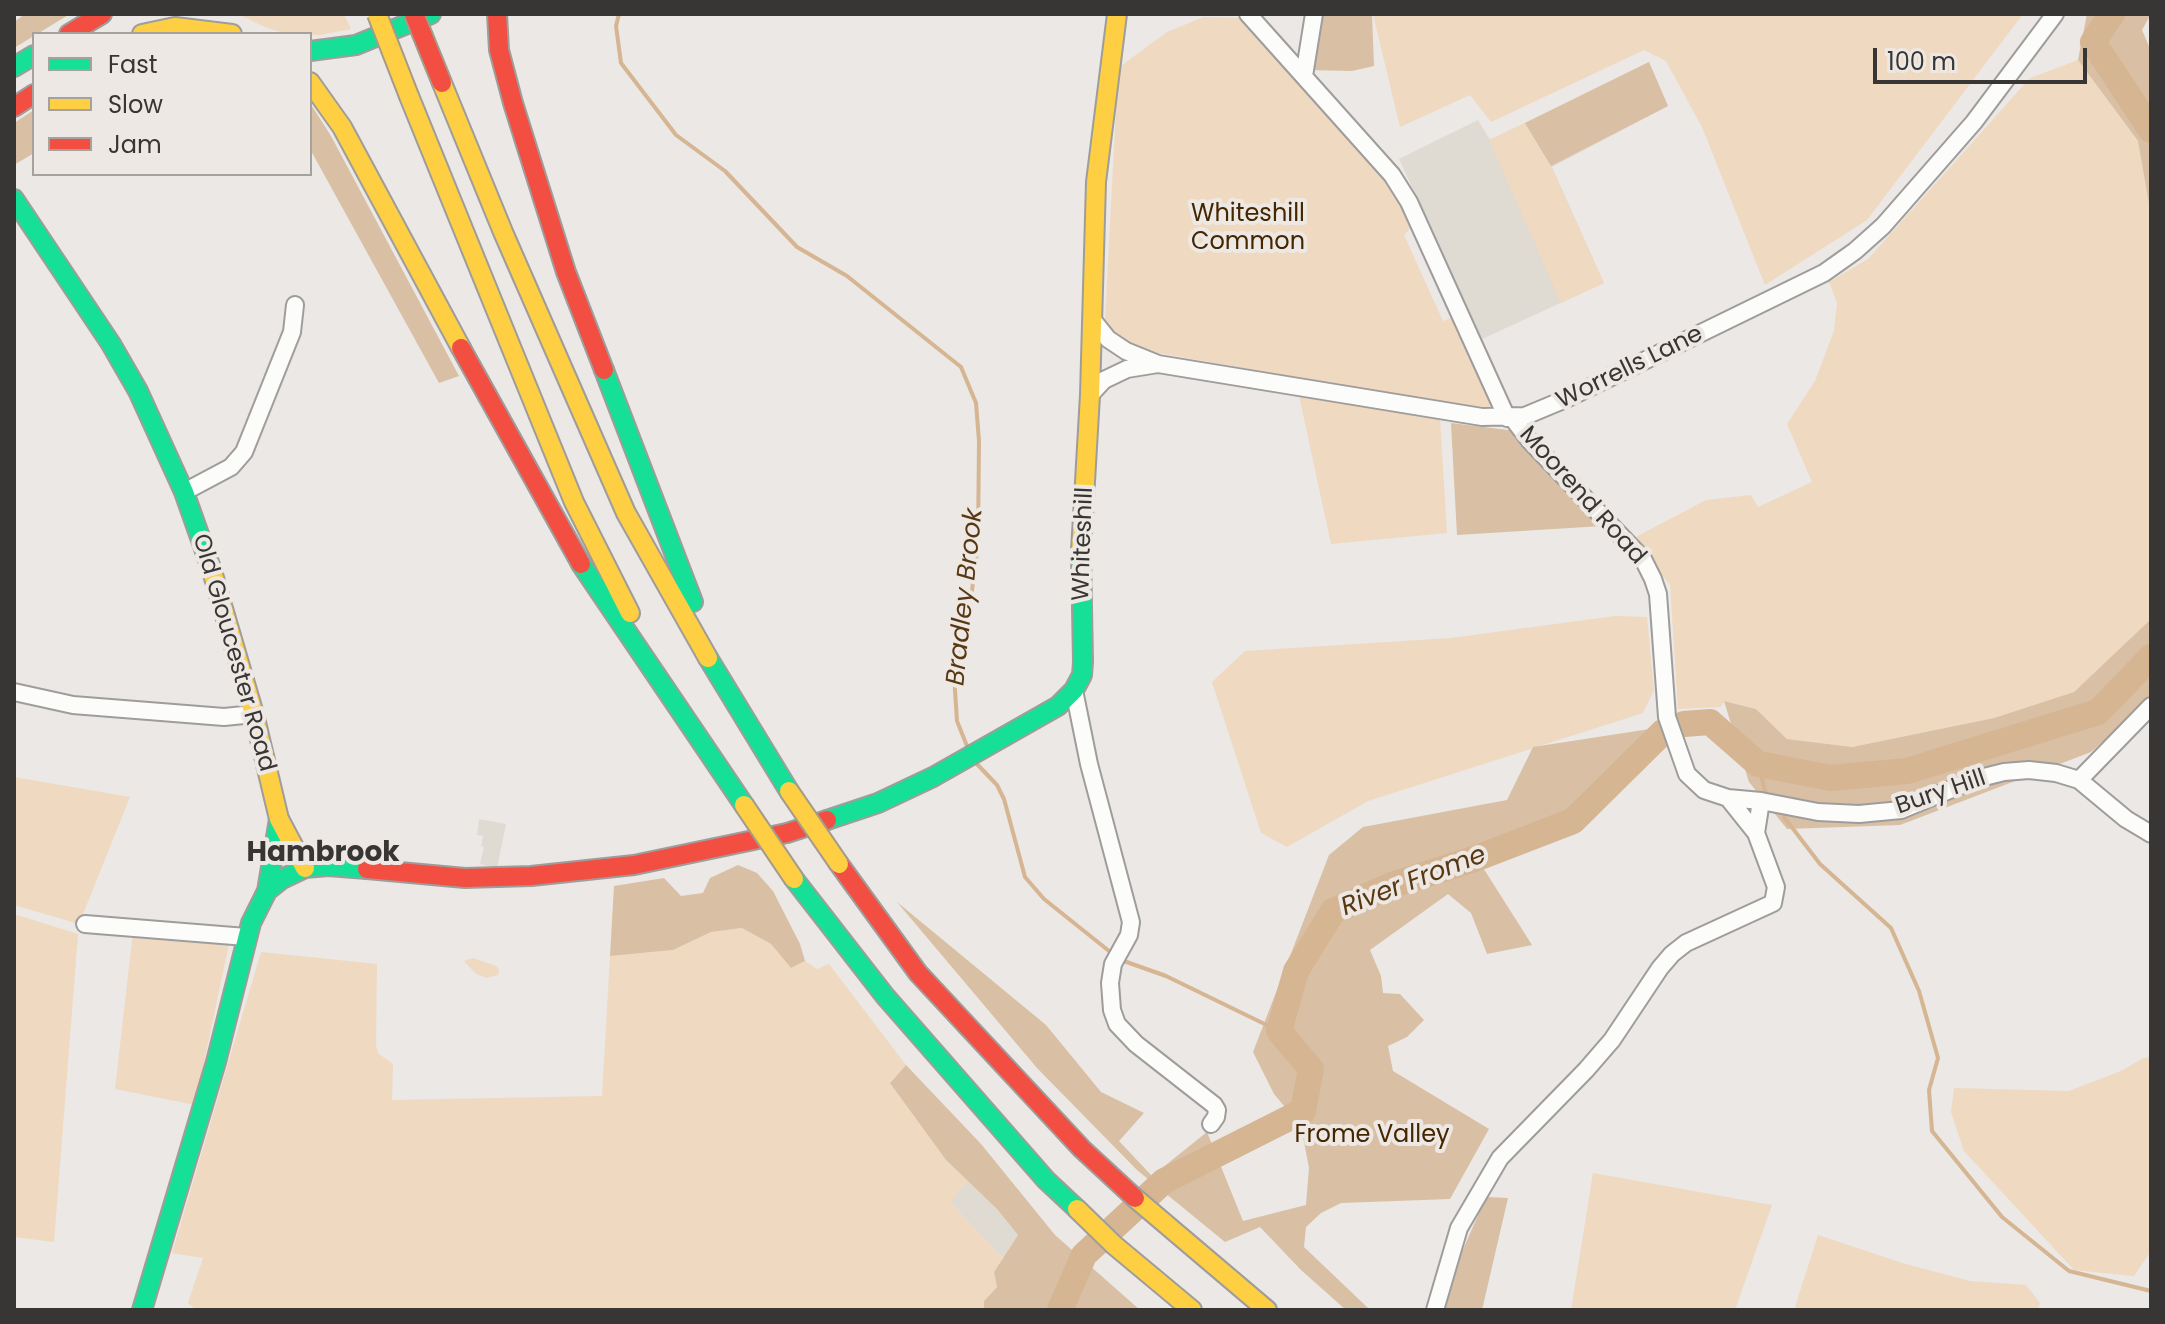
<!DOCTYPE html>
<style>
body{margin:0}
#map{position:relative;width:2165px;height:1324px;overflow:hidden;background:#ebe8e5;font-family:Poppins,sans-serif}
canvas{display:block}
.frame{position:absolute;inset:0;border:16px solid #383634;pointer-events:none}
.legend{position:absolute;left:32px;top:32px;width:280px;height:144px;box-sizing:border-box;background:#ede8e3;border:2px solid #a5a19d;margin:0;padding:10px 14px;list-style:none;font-size:24px;color:#383634}
.legend li{display:flex;align-items:center;gap:16px;height:40px}
.legend b{width:40px;border:2px solid #a5a19d}
.scale{position:absolute;left:1873px;top:48px;width:214px;height:36px;box-sizing:border-box;border:4px solid #383634;border-top:0;padding-left:10px;font-size:24px;line-height:28px;white-space:nowrap;color:#383634;-webkit-text-stroke:6px #ede8e3;paint-order:stroke}
</style>
<div id="map">
<canvas width="2165" height="1324"></canvas>
<div class="frame"></div>
<ul class="legend">
<li><b style="height:10px;background:#16e098"></b>Fast</li>
<li><b style="height:10px;background:#ffcf43"></b>Slow</li>
<li><b style="height:10px;background:#f24e42"></b>Jam</li>
</ul>
<div class="scale">100 m</div>
</div>
<script>
const ctx = document.querySelector('canvas').getContext('2d');
ctx.lineJoin = 'round';
function paint(path, color) {
  ctx.fillStyle = color;
  ctx.fill(path, 'evenodd');
}
function shape(rows) {
  const path = new Path2D();
  for (const r of rows) {
    path.moveTo(r[0], r[1]);
    for (let i = 2; i < r.length; i += 2) path.lineTo(r[i], r[i + 1]);
  }
  return path;
}
function trace(path, color, width, dash) {
  ctx.strokeStyle = color;
  ctx.lineWidth = width;
  ctx.lineCap = dash ? 'butt' : 'round';
  ctx.setLineDash(dash || []);
  ctx.stroke(path);
}
function label(font, color, halo, rows, align = 'center') {
  ctx.font = font + ' Poppins,sans-serif';
  ctx.lineWidth = 8;
  ctx.setLineDash([]);
  ctx.textBaseline = 'middle';
  ctx.strokeStyle = halo;
  ctx.fillStyle = color;
  for (const [text, x, y, turn = 0] of rows) {
    ctx.save();
    ctx.translate(x, y);
    ctx.rotate((+turn || 0) * Math.PI / 180);
    ctx.textAlign = isNaN(turn) ? turn : align;
    if (halo) ctx.strokeText(text, 0, 0);
    ctx.fillText(text, 0, 0);
    ctx.restore();
  }
}
paint(shape([
 [1649,62,1668,106,1552,167,1604,283,1482,339,1399,159,1478,120,1490,140],
 [479,819,506,824,497,868,480,864,484,847,481,846,483,836,477,835],
 [968,1181,997,1209,1018,1235,1003,1258,949,1201]
]), '#dfdad2');
paint(shape([
 [238,14,344,14,351,29,320,35,288,34,267,28],
 [1373,14,2023,14,1867,220,1765,285,1702,127,1666,61,1644,50,1491,122,1470,95,1400,127],
 [1204,17,1245,18,1388,179,1415,223,1404,235,1443,321,1454,317,1490,389,1491,403,1490,408,1486,410,1439,403,1447,533,1331,544,1295,377,1152,352,1122,339,1108,329,1105,322,1118,68,1167,32],
 [2078,60,2138,141,2151,216,2151,619,2074,692,1994,718,1852,747,1787,739,1756,709,1725,701,1720,707,1678,709,1670,585,1634,538,1706,500,1751,495,1758,507,1812,482,1787,424,1815,381,1834,331,1837,303,1829,282,1868,259,2030,78],
 [1525,123,1551,166,1604,283,1561,303,1489,140],
 [1615,616,1647,617,1654,690,1643,713,1368,801,1287,847,1261,833,1212,682,1245,651,1451,638],
 [14,777,130,797,79,924,14,905],
 [14,914,78,934,54,1242,14,1237],
 [742,928,771,944,791,968,805,961,817,969,829,964,906,1065,890,1082,946,1160,968,1181,950,1202,1003,1258,994,1272,997,1287,984,1301,984,1310,196,1310,188,1303,203,1258,172,1253,261,952,377,964,376,1046,379,1054,393,1064,392,1100,602,1096,610,956,673,950,711,932],
 [133,932,230,939,195,1105,115,1089],
 [473,958,496,966,499,969,498,975,486,978,475,973,464,961],
 [2151,1057,2151,1251,2134,1276,2074,1270,1964,1151,1951,1112,1954,1088,2069,1091,2123,1070,2143,1058],
 [1593,1173,1772,1205,1735,1310,1571,1310],
 [1818,1235,1902,1263,1970,1281,2026,1285,2040,1303,2038,1310,1794,1310]
]), '#efd9c1');
paint(shape([
 [25,14,70,14,14,48,14,22],
 [1314,14,1372,14,1374,66,1352,71,1308,70],
 [2087,14,2151,14,2142,30,2151,51,2151,216,2138,141,2078,60],
 [1649,62,1668,106,1551,166,1525,123],
 [310,103,331,136,459,376,439,383,310,149],
 [34,110,34,153,14,165,14,123],
 [1451,423,1516,431,1602,526,1457,535],
 [2151,619,2151,699,2091,752,1900,825,1787,829,1749,782,1724,701,1756,709,1787,739,1852,747,1994,718,2074,692],
 [1650,729,1561,823,1475,855,1532,945,1487,954,1471,913,1448,894,1370,950,1381,976,1383,993,1400,994,1424,1020,1407,1037,1388,1046,1393,1071,1489,1129,1450,1199,1341,1203,1321,1213,1306,1227,1304,1247,1368,1308,1365,1310,1346,1310,1301,1270,1260,1227,1225,1242,1137,1170,1037,1068,897,902,1046,1025,1101,1092,1144,1113,1119,1141,1152,1176,1207,1132,1243,1221,1306,1205,1309,1168,1301,1126,1274,1094,1253,1052,1329,855,1363,827,1507,800,1533,747],
 [738,865,757,873,773,891,800,944,805,961,791,968,771,944,742,928,711,932,673,950,610,956,614,886,664,878,681,896,703,893,710,878],
 [906,1065,981,1144,1055,1235,1140,1310,984,1310,984,1301,997,1287,994,1272,1018,1235,997,1209,946,1160,890,1083],
 [1486,1197,1508,1198,1482,1310,1445,1310,1458,1261]
]), '#d9bfa4');
trace(shape([
 [619,14,616,26,621,63,676,135,725,171,797,247,847,276,961,367,976,403,979,441,978,543,967,630,954,675,957,721,969,751],
 [975,762,997,785,1004,799,1025,877,1044,899,1114,955],
 [1758,764,1766,794],
 [1784,817,1820,864,1891,928,1919,991,1938,1058,1929,1090,1932,1131,2002,1217,2069,1271,2151,1291],
 [1121,960,1166,976,1279,1031]
]), '#d5b592', 4);
trace(shape([
 [2112,14,2093,42,2151,130],
 [1684,724,1710,722,1758,764,1831,778,1907,771,2098,712,2151,657],
 [1060,1310,1084,1255,1164,1181,1303,1111,1311,1069,1279,1031,1296,971,1333,911,1392,885,1477,858,1573,821,1663,732]
]), '#d5b592', 26);
const street = shape([
 [1248,14,1392,175,1409,202,1507,418],
 [1304,76,1314,14],
 [1092,319,1108,339,1126,351,1158,364],
 [1090,395,1104,380,1127,369,1158,364,1482,417,1525,416,1568,398,1824,273,1855,251,1883,226,1974,122,2055,14],
 [1513,419,1529,440,1643,559,1653,579,1658,594,1667,717,1687,774,1704,790,1728,798,1761,801,1818,812,1859,814,1901,810,1976,779,2004,772,2029,770,2056,773,2079,780,2126,819,2151,834],
 [184,492,231,467,244,452,292,332,295,305],
 [1074,690,1089,764,1131,922,1129,935,1113,964,1110,983,1112,1010,1117,1024,1136,1044,1214,1105,1217,1110,1216,1117,1211,1124],
 [14,692,73,705,224,717,254,714],
 [2079,780,2151,706],
 [1728,798,1756,833],
 [85,924,246,937],
 [1435,1310,1459,1228,1500,1158,1586,1070,1612,1040,1660,968,1672,954,1686,943,1773,903,1776,887,1756,833,1761,801]
]);
const fast = shape([
 [310,51,356,45,431,14],
 [14,67,34,55],
 [14,199,111,344,138,391,184,492,212,571],
 [604,370,693,602],
 [581,564,744,805],
 [708,658,789,791],
 [827,820,878,803,933,777,1058,706,1074,690,1082,675,1083,662,1081,551],
 [794,879,885,996,1046,1180,1077,1209],
 [267,891,279,819],
 [142,1310,216,1062,251,923,267,891,282,879,305,868,328,866,367,869]
]);
const slow = shape([
 [142,34,175,27,232,34],
 [310,82,342,127,461,348],
 [442,83,503,232,626,513,708,658],
 [409,96,574,502,630,613],
 [1081,551,1090,395,1096,182,1117,14],
 [212,571,254,714,279,819,305,868],
 [1135,1198,1267,1310],
 [1077,1209,1114,1245,1192,1310]
]);
const jam = shape([
 [497,14,499,50,513,103,566,272,604,370],
 [69,34,102,14],
 [14,107,34,94],
 [461,348,581,564],
 [839,864,918,973,1082,1149,1135,1198],
 [367,869,465,878,531,876,634,865,787,833,827,820]
]);
trace(street, '#9f9d9b', 20);
trace(fast, '#9f9d9b', 22);
trace(slow, '#9f9d9b', 22);
trace(jam, '#9f9d9b', 22);
trace(street, '#fcfcfb', 16);
trace(fast, '#16e098', 18);
trace(slow, '#ffcf43', 18);
trace(jam, '#f24e42', 18);
const slowBridge = shape([
 [377,14,409,96],
 [789,791,839,864],
 [744,805,794,879]
]);
const jamBridge = shape([
 [414,14,442,83]
]);
trace(slowBridge, '#a69b8b', 22, []);
trace(jamBridge, '#a69b8b', 22, []);
trace(slowBridge, '#ffcf43', 18);
trace(jamBridge, '#f24e42', 18);
label('24px', '#442600', '#ede8e3', [
 ["Whiteshill",1248,215],
 ["Common",1248,243],
 ["Frome Valley",1372,1136]
]);
label('24px', '#383634', '#ede8e3', [
 ["Worrells Lane",1630,368,-26],
 ["Moorend Road",1582,496,48],
 ["Whiteshill",1084,544,-88],
 ["Old Gloucester Road",233,653,74],
 ["Bury Hill",1941,793,-19]
]);
label('italic 26px', '#573813', '#ede8e3', [
 ["Bradley Brook",966,597,-84],
 ["River Frome",1414,882,-21]
]);
label('bold 28px', '#383634', '#ede8e3', [
 ["Hambrook",323,854]
]);
</script>
